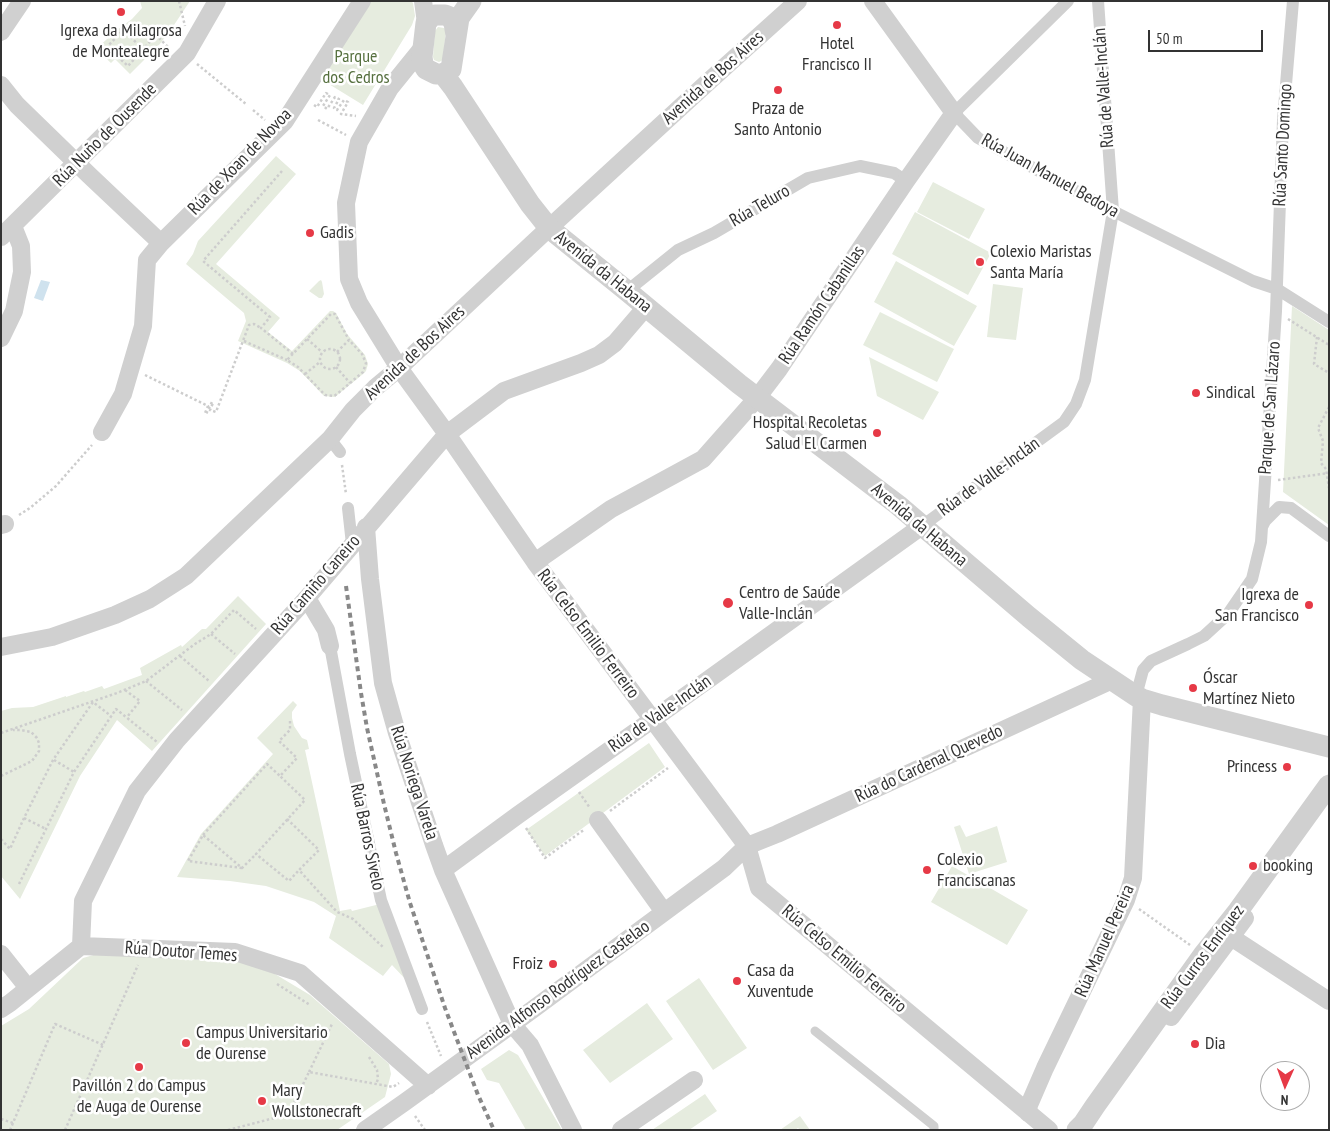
<!DOCTYPE html>
<meta charset="utf-8">
<style>
body{margin:0}
#map{position:relative;width:1330px;height:1131px;overflow:hidden;background:#fff;font-family:"PT Sans Narrow",sans-serif}
canvas{display:block}
.frame{position:absolute;inset:0;border:2px solid #333;pointer-events:none}
.north{position:absolute;left:1260px;top:1061px;width:50px;height:50px;box-sizing:border-box;background:#fff;border:1px solid #adadad;border-radius:50%;rotate:182deg;font-size:14px;font-weight:700;line-height:20px;text-align:center;color:#333}
.north::after{content:'';display:block;margin:auto;width:18px;height:22px;background:#e63946;clip-path:polygon(50% 0,100% 100%,50% 72%,0 100%)}
.scale{position:absolute;left:1148px;top:30px;width:115px;height:22px;box-sizing:border-box;border:2px solid #333;border-top:0;padding-left:6px;font-size:15px;line-height:18px;white-space:nowrap;color:#333;-webkit-text-stroke:4px #fff;paint-order:stroke}
</style>
<div id="map">
<canvas width="1330" height="1131"></canvas>
<div class="frame"></div>
<div class="north">N</div>
<div class="scale">50 m</div>
</div>
<script>
const ctx = document.querySelector('canvas').getContext('2d');
ctx.lineJoin = 'round';
function paint(path, color) {
  ctx.fillStyle = color;
  ctx.fill(path, 'evenodd');
}
function shape(rows) {
  const path = new Path2D();
  for (const r of rows) {
    if (r.length === 3) {
      path.moveTo(r[0] + r[2], r[1]);
      path.arc(r[0], r[1], r[2], 0, 2 * Math.PI);
      continue;
    }
    path.moveTo(r[0], r[1]);
    for (let i = 2; i < r.length; i += 2) path.lineTo(r[i], r[i + 1]);
  }
  return path;
}
function trace(path, color, width, dash) {
  ctx.strokeStyle = color;
  ctx.lineWidth = width;
  ctx.lineCap = dash ? 'butt' : 'round';
  ctx.setLineDash(dash || []);
  ctx.stroke(path);
}
function label(font, color, halo, rows, align = 'center') {
  ctx.font = font + ' "PT Sans Narrow",sans-serif';
  ctx.lineWidth = 5;
  ctx.setLineDash([]);
  ctx.textBaseline = 'middle';
  ctx.strokeStyle = halo;
  ctx.fillStyle = color;
  for (const [text, x, y, turn = 0] of rows) {
    ctx.save();
    ctx.translate(x, y);
    ctx.rotate((+turn || 0) * Math.PI / 180);
    ctx.textAlign = isNaN(turn) ? turn : align;
    if (halo) ctx.strokeText(text, 0, 0);
    ctx.fillText(text, 0, 0);
    ctx.restore();
  }
}
paint(shape([
 [140,1,190,1,170,31,159,45,130,74,115,59,111,63,96,49,117,30,132,19,142,8],
 [369,1,411,1,413,3,415,16,412,25,363,105,319,78],
 [438,27,444,28,446,30,443,60,439,62,434,60,433,57,435,31],
 [276,156,296,174,216,264,280,318,268,332,292,351,330,311,333,311,336,313,347,334,365,355,368,364,366,371,363,374,335,397,324,396,300,371,287,363,238,341,246,321,244,313,186,264,193,254,198,241],
 [933,182,985,209,969,239,917,212],
 [915,212,991,253,968,295,892,254],
 [896,261,977,306,954,346,874,302],
 [321,280,322,282,324,294,322,298,319,298,309,291,319,281],
 [993,284,1023,288,1016,340,987,337],
 [1292,306,1329,330,1329,525,1283,492],
 [880,312,954,349,937,382,863,345],
 [869,357,939,392,923,420,877,396],
 [238,596,266,624,152,751,117,720,80,776,20,899,1,876,1,711,12,708,33,707,66,696,66,697,84,691,85,692,102,686,104,689,142,675,140,668,181,645,182,647,202,629,206,629],
 [293,701,297,705,292,712,292,718,294,726,302,738,307,740,309,749,305,750,340,911,351,909,352,911,380,904,409,983,392,965,383,976,329,938,336,916,314,902,266,886,230,881,177,877,201,834,273,754,257,738],
 [649,743,665,767,545,856,526,830],
 [960,825,966,837,997,826,1007,862,969,874,954,827],
 [952,866,1028,910,1007,945,931,902],
 [104,952,237,959,265,968,310,995,389,1064,391,1074,385,1097,337,1130,1,1130,1,1026,29,1009,83,958],
 [699,978,747,1048,713,1070,666,1001],
 [647,1003,673,1039,610,1083,583,1050],
 [509,1050,518,1055,562,1130,526,1130,499,1083,487,1080,481,1069],
 [705,1094,717,1111,689,1130,652,1130],
 [800,1116,810,1130,800,1130,798,1128,795,1130,780,1130]
]), '#e6ecdf');
paint(shape([
 [41,280,50,282,43,301,34,298]
]), '#cfe2ee');
trace(shape([
 [179,1,185,26],
 [152,31,156,35],
 [143,49,123,30,107,47,128,66,156,35,169,48],
 [197,64,246,104],
 [314,105,317,107,326,93,330,95,323,106,327,109,335,97,339,99,334,108,337,110,344,100,348,102,341,114,356,116],
 [253,110,265,120],
 [318,120,346,135],
 [282,171,203,261,270,317,261,328,293,354],
 [1288,319,1329,345],
 [1317,337,1314,364,1329,373],
 [307,339,322,352],
 [244,341,287,360],
 [330,359,10],
 [337,352,349,340,362,354,366,363,363,372,337,394,334,396,325,395,298,367,287,360,331,314,335,314,349,340],
 [336,367,350,383],
 [305,374,320,362],
 [145,375,208,406,205,413,206,414,212,402,213,403,210,410,216,412,249,325,254,324,261,328],
 [1329,407,1318,428,1323,441,1321,463,1326,469,1329,488],
 [342,465,346,494],
 [1278,480,1329,473],
 [19,515,30,508,56,486,92,445],
 [211,634,235,654],
 [180,656,209,681],
 [146,681,182,710],
 [125,690,140,701,127,717],
 [290,721,290,730,279,741,297,758,280,776,305,800,256,854,289,881,299,870],
 [1,733,117,693,146,681,195,644,211,634,234,610,256,629],
 [54,760,74,772],
 [1,776,32,761,39,751,39,743,37,738,31,732,21,730,13,730],
 [579,792,590,808],
 [610,811,668,768],
 [24,818,46,829],
 [287,819,319,850,299,870,337,912,353,919,384,948],
 [526,828,545,858,585,829],
 [203,835,267,764,280,776],
 [1,839,10,849,24,818,53,760,93,702,111,716],
 [242,868,188,861,203,835,242,868,256,854],
 [19,884,74,772,116,709,157,742],
 [1139,909,1190,945],
 [277,984,310,1005],
 [427,1022,441,1056],
 [369,1057,377,1070,378,1079,376,1084],
 [309,1072,332,1024],
 [415,1116,425,1130],
 [1,1119,13,1123],
 [10,1130,55,1024,103,1045],
 [65,1130,138,965],
 [228,1130,282,1116,290,1111,309,1072,393,1087,399,1083]
]), '#cdcdcd', 2.5, [2.5, 2.5]);
trace(shape([
 [815,1031,934,1126,934,1130]
]), '#d0d0d0', 9);
trace(shape([
 [1068,1,954,113,978,138,1113,211,1253,281,1277,289,1329,322],
 [627,291,678,250,714,233,808,178,860,166,894,173,906,181],
 [330,439,340,452],
 [348,508,352,544],
 [922,526,1064,422,1076,404,1085,380,1113,211,1098,1],
 [1262,527,1276,311,1283,120,1293,1],
 [330,646,350,754,381,900,422,1009],
 [1136,696,1143,670,1151,661,1188,644,1204,636,1228,614,1252,579,1261,542,1262,527,1265,521,1279,507,1291,508,1329,536]
]), '#d0d0d0', 12);
trace(shape([
 [423,1,426,23],
 [1,32,22,1],
 [424,46,390,88,359,142,346,203,349,279,359,303,399,368,447,434,535,562,747,846,759,888,1049,1130],
 [1,85,17,105,89,175,161,243],
 [1,237,187,53,217,1],
 [1,338,14,311,22,272,21,246,13,226],
 [102,432,123,394,143,326,147,260,161,243,285,121,362,1],
 [1,525,5,524],
 [366,527,370,579,383,683,397,733,434,845,443,870,512,1024,530,1045,573,1130],
 [535,562,611,509,703,459,757,398,779,369,906,181,954,113,873,1],
 [307,598,326,630,330,646],
 [1,647,52,637,115,615,150,599,186,576,330,439,353,410,375,388,399,368,549,228,707,83,798,1],
 [598,820,664,912],
 [443,870,518,815,652,720,922,526],
 [1221,936,1229,939,1234,939,1329,1001],
 [81,946,83,901,137,791,177,740,307,598,447,434,504,391,581,363,599,355,615,343,646,307],
 [1,954,28,988],
 [1,1009,10,1003,81,946,235,952,300,973,428,1086],
 [1171,1017,1245,918],
 [1028,1113,1029,1105,1045,1068,1126,900,1133,878,1142,699],
 [365,1130,405,1102,532,1010,724,868,747,846,777,834,1112,680],
 [621,1130,694,1080]
]), '#d0d0d0', 18);
trace(shape([
 [456,35,454,23,450,17,445,15,435,15,431,17,426,23,422,57,423,64,426,69,436,74,443,74,451,69,459,18,471,1],
 [443,74,453,87,530,204,549,228,627,291,739,384,898,505,1029,617,1082,660,1136,696,1142,699,1162,705,1329,747],
 [1077,1130,1083,1124,1095,1106,1203,955,1238,911,1329,785]
]), '#d0d0d0', 21);
trace(shape([
 [346,586,361,693,367,728,384,804,396,853,410,903,445,1008,478,1095,494,1130]
]), '#888', 4, [5, 4]);
for (const [x, y, r, color] of [
 [121,12,5,"#e63946"],
 [837,25,5,"#e63946"],
 [778,90,5,"#e63946"],
 [310,233,5,"#e63946"],
 [980,262,5,"#e63946"],
 [1196,393,5,"#e63946"],
 [877,433,5,"#e63946"],
 [728,603,6,"#e63946"],
 [1309,605,5,"#e63946"],
 [1193,688,5,"#e63946"],
 [1287,767,5,"#e63946"],
 [1253,866,5,"#e63946"],
 [927,870,5,"#e63946"],
 [553,964,5,"#e63946"],
 [737,981,5,"#e63946"],
 [186,1043,5,"#e63946"],
 [1195,1044,5,"#e63946"],
 [139,1067,5,"#e63946"],
 [262,1101,5,"#e63946"]
]) {
  const dot = new Path2D();
  dot.arc(x, y, r, 0, 2 * Math.PI);
  ctx.fillStyle = color;
  ctx.fill(dot);
  trace(dot, '#fff', 2);
}
label('18px', '#333', '#fff', [
 ["Igrexa da Milagrosa",121,31,"center"],
 ["de Montealegre",121,52,"center"],
 ["Hotel",837,44,"center"],
 ["Francisco II",837,65,"center"],
 ["Praza de",778,109,"center"],
 ["Santo Antonio",778,130,"center"],
 ["Gadis",320,233],
 ["Colexio Maristas",990,252],
 ["Santa María",990,273],
 ["Sindical",1206,393],
 ["Hospital Recoletas",867,423,"right"],
 ["Salud El Carmen",867,444,"right"],
 ["Centro de Saúde",739,593],
 ["Valle-Inclán",739,614],
 ["Igrexa de",1299,595,"right"],
 ["San Francisco",1299,616,"right"],
 ["Óscar",1203,678],
 ["Martínez Nieto",1203,699],
 ["Princess",1277,767,"right"],
 ["Colexio",937,860],
 ["Franciscanas",937,881],
 ["booking",1263,866],
 ["Froiz",543,964,"right"],
 ["Casa da",747,971],
 ["Xuventude",747,992],
 ["Campus Universitario",196,1033],
 ["de Ourense",196,1054],
 ["Dia",1205,1044],
 ["Pavillón 2 do Campus",139,1086,"center"],
 ["de Auga de Ourense",139,1107,"center"],
 ["Mary",272,1091],
 ["Wollstonecraft",272,1112]
], 'left');
label('18px', '#56703f', '#fff', [
 ["Parque",356,57],
 ["dos Cedros",356,78]
]);
label('18px', '#333', '#fff', [
 ["Avenida de Bos Aires",713,78,-42],
 ["Rúa de Valle-Inclán",1104,88,-94],
 ["Rúa Nuño de Ousende",105,135,-45],
 ["Rúa Santo Domingo",1283,145,-87],
 ["Rúa de Xoan de Novoa",240,162,-46],
 ["Rúa Juan Manuel Bedoya",1050,176,29],
 ["Rúa Teluro",760,206,-30],
 ["Avenida da Habana",603,272,39],
 ["Rúa Ramón Cabanillas",822,305,-56],
 ["Avenida de Bos Aires",415,353,-43],
 ["Parque de San Lázaro",1270,408,-86],
 ["Rúa de Valle-Inclán",989,477,-36],
 ["Avenida da Habana",919,525,40],
 ["Rúa Camiño Caneiro",316,585,-49],
 ["Rúa Celso Emilio Ferreiro",588,634,53],
 ["Rúa de Valle-Inclán",660,714,-35],
 ["Rúa do Cardenal Quevedo",929,764,-25],
 ["Rúa Noriega Varela",414,783,72],
 ["Rúa Barros Sivelo",367,837,78],
 ["Rúa Manuel Pereira",1105,941,-66],
 ["Rúa Doutor Temes",181,952,4],
 ["Rúa Curros Enríquez",1203,957,-53],
 ["Rúa Celso Emilio Ferreiro",844,959,40],
 ["Avenida Alfonso Rodríguez Castelao",558,990,-36]
]);
</script>
